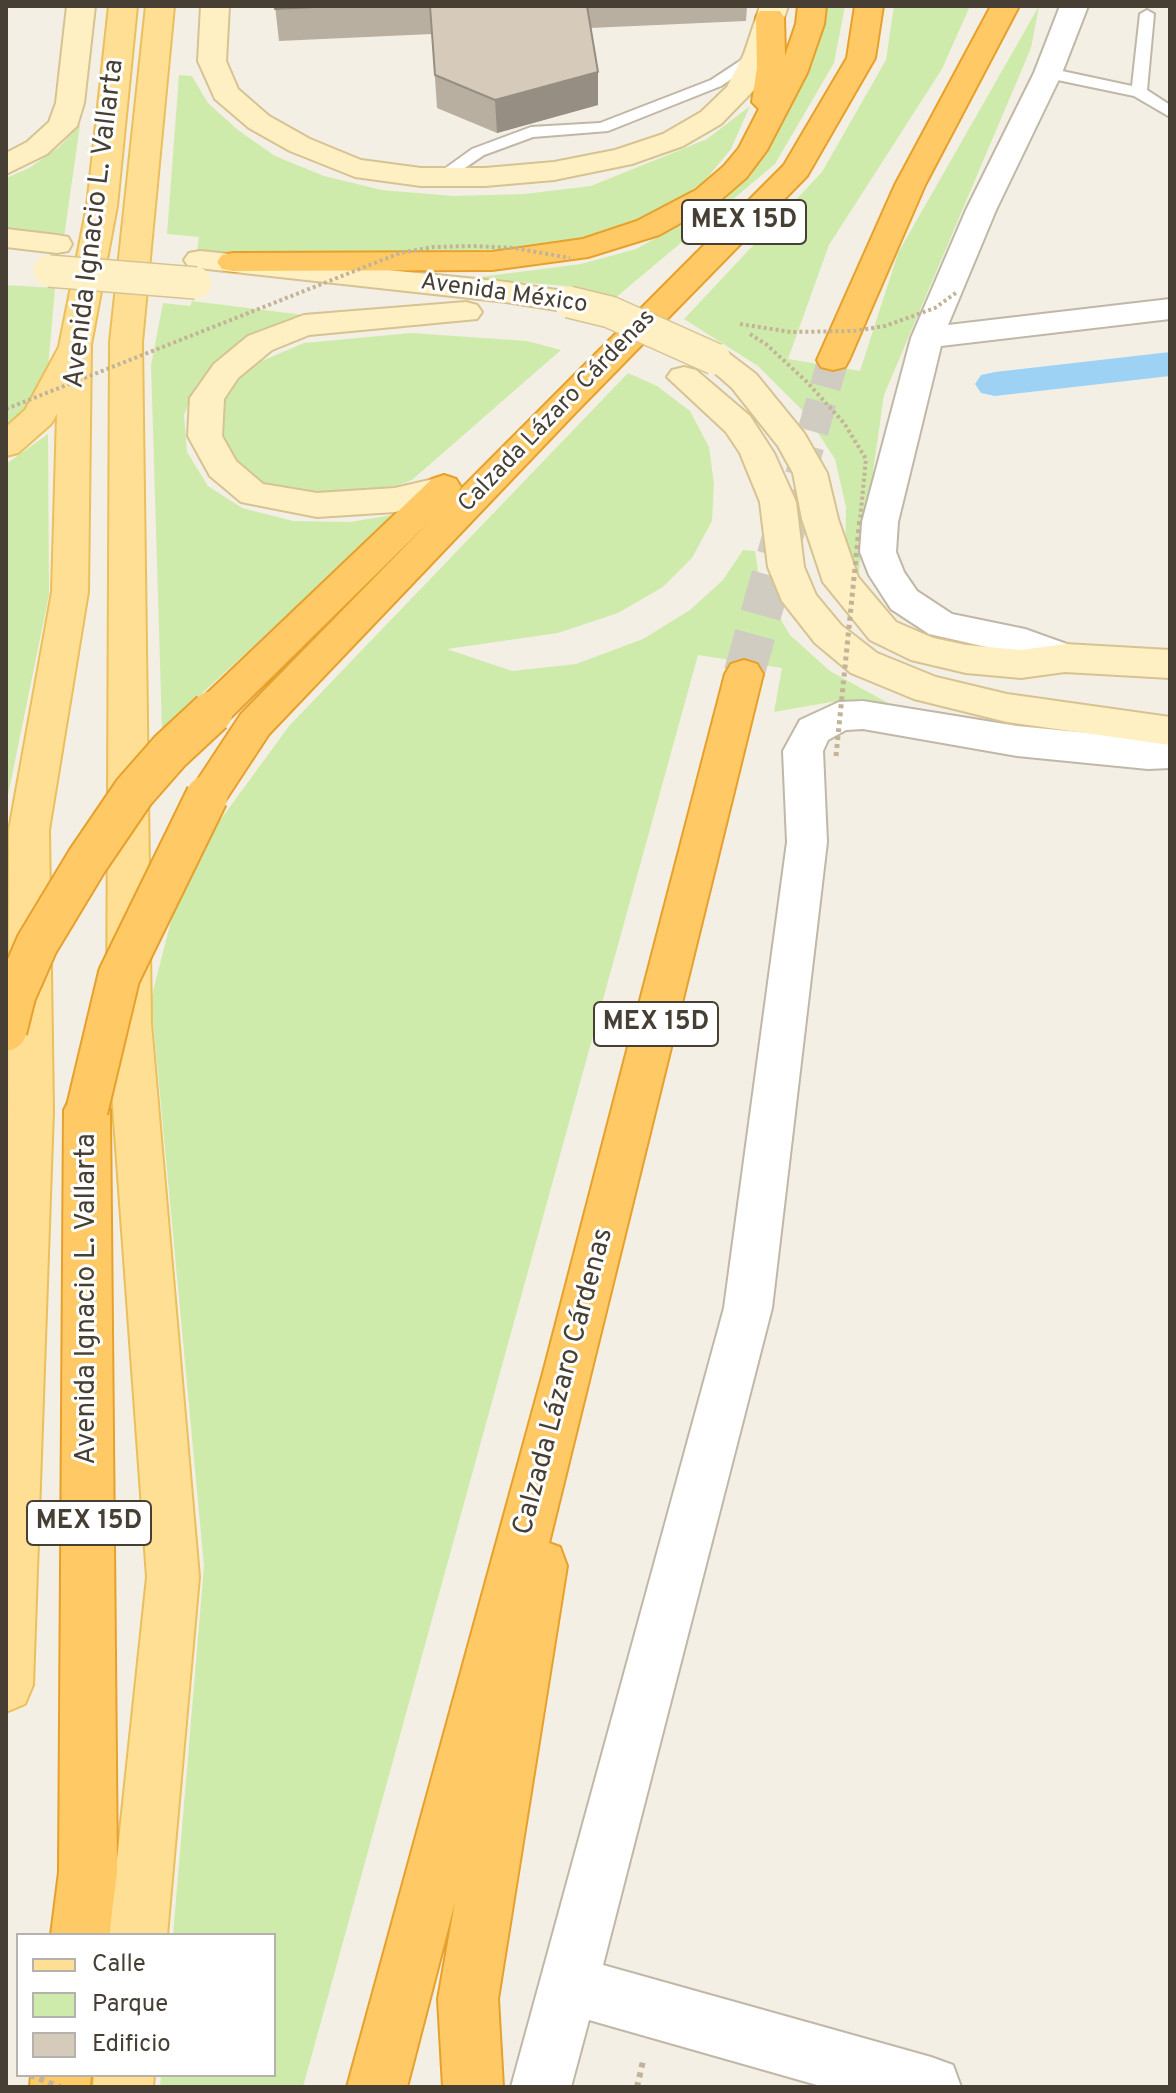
<!DOCTYPE html>
<meta charset="utf-8">
<style>
body{margin:0}
#map{position:relative;width:1176px;height:2093px;overflow:hidden;background:#f4efe5;font-family:Overpass,sans-serif}
canvas{display:block}
.frame{position:absolute;inset:0;border:8px solid #473f34;pointer-events:none}
.legend{position:absolute;left:16px;top:1933px;width:260px;height:144px;box-sizing:border-box;background:#fff;border:2px solid #b5b2ae;margin:0;padding:10px 14px;list-style:none;font-size:24px;color:#473f34}
.legend li{display:flex;align-items:center;gap:16px;height:40px}
.legend b{width:40px;border:2px solid #b5b2ae}
</style>
<div id="map">
<canvas width="1176" height="2093"></canvas>
<div class="frame"></div>
<ul class="legend">
<li><b style="height:10px;background:#ffdf93"></b>Calle</li>
<li><b style="height:22px;background:#cfebab"></b>Parque</li>
<li><b style="height:22px;background:#d6cbba"></b>Edificio</li>
</ul>
</div>
<script>
const ctx = document.querySelector('canvas').getContext('2d');
ctx.lineJoin = 'round';
function paint(path, color) {
  ctx.fillStyle = color;
  ctx.fill(path, 'evenodd');
}
function shape(rows) {
  const path = new Path2D();
  for (const r of rows) {
    path.moveTo(r[0], r[1]);
    for (let i = 2; i < r.length; i += 2) path.lineTo(r[i], r[i + 1]);
  }
  return path;
}
function trace(path, color, width, dash) {
  ctx.strokeStyle = color;
  ctx.lineWidth = width;
  ctx.lineCap = dash ? 'butt' : 'round';
  ctx.setLineDash(dash || []);
  ctx.stroke(path);
}
function label(font, color, halo, rows, align = 'center') {
  ctx.font = font + ' Overpass,sans-serif';
  ctx.lineWidth = 6;
  ctx.setLineDash([]);
  ctx.textBaseline = 'middle';
  ctx.strokeStyle = halo;
  ctx.fillStyle = color;
  for (const [text, x, y, turn = 0] of rows) {
    ctx.save();
    ctx.translate(x, y);
    ctx.rotate((+turn || 0) * Math.PI / 180);
    ctx.textAlign = isNaN(turn) ? turn : align;
    if (halo) ctx.strokeText(text, 0, 0);
    ctx.fillText(text, 0, 0);
    ctx.restore();
  }
}
paint(shape([
 [821,6,845,6,834,63,775,164,614,299,565,286,472,278,581,264,636,249,700,214,740,175],
 [894,6,970,6,942,69,829,245,788,359,860,371,898,253,1039,6,1031,48,884,395,858,577,845,564,846,507,835,459,805,413,758,366,684,319,822,172,886,60],
 [179,75,192,76,208,103,238,130,275,156,324,176,382,190,453,196,524,194,591,186,707,139,750,106,731,149,703,183,653,214,586,237,490,252,308,257,197,251,199,237,167,234],
 [80,125,64,237,6,230,6,178,29,168,58,148],
 [6,285,55,288,48,367,34,404,6,429],
 [192,301,304,315,255,332,220,357,197,384,184,415,187,452,208,486,242,508,293,521,350,522,398,514,162,730,151,365,163,303,190,306],
 [411,333,527,341,561,350,412,480,380,492,344,498,274,489,246,475,217,436,223,397,237,379,257,363,304,343],
 [628,373,657,386,690,411,709,447,714,484,712,521,692,558,663,587,618,613,558,633,447,649,512,671,576,664,643,639,690,610,723,580,743,550,755,551,760,584,790,635,830,671,890,704,831,702,774,712,782,668,698,655,303,2087,160,2087,161,2075,274,2075,274,1935,173,1935,204,1566,151,999,172,917,213,830,289,726],
 [48,434,49,595,6,805,6,464]
]), '#cfebab');
paint(shape([
 [1170,352,1170,376,995,396,981,393,975,384,981,375,995,372,1170,352]
]), '#9dd2f5');
trace(shape([
 [788,520,833,360]
]), '#d1ccc2', 31, [31, 15]);
trace(shape([
 [744,674,788,518]
]), '#d1ccc2', 41, [41, 20]);
const lane = shape([
 [1147,10,1154,14,1147,90,1170,105,1170,117,1134,96,1048,78,1040,73,1048,68,1132,86,1140,14,1147,10],
 [758,49,766,54,763,57,721,86,608,131,533,137,484,155,447,180,435,180,433,177,472,149,531,127,600,123,711,80,758,49]
]);
const street = shape([
 [1060,6,1088,6,1062,73,996,210,948,325,1170,299,1170,319,941,346,898,522,896,552,904,572,917,591,952,614,1025,629,1078,648,1084,658,1078,668,1065,672,1018,654,929,634,891,609,869,575,860,552,862,522,911,338,966,210,1034,73,1060,6],
 [863,701,1017,726,1148,739,1170,738,1170,768,1148,769,1017,756,863,729,846,730,828,740,823,751,827,842,772,1308,603,1965,931,2057,953,2065,961,2087,824,2087,589,2020,571,2087,511,2087,724,1308,787,842,783,751,800,720,839,702,863,701]
]);
const secondary = shape([
 [67,6,95,6,84,103,77,126,47,154,6,174,6,153,27,142,49,122,56,103,67,6],
 [201,6,229,6,226,61,238,89,269,116,310,139,361,160,421,168,485,168,554,162,615,150,663,134,701,112,727,87,744,54,760,6,788,6,772,54,753,91,721,124,683,146,632,164,554,180,485,186,421,186,355,177,290,151,249,128,215,99,198,61,201,6],
 [6,229,57,235,68,237,72,244,68,251,57,253,6,247,6,229],
 [200,251,506,282,569,292,580,295,585,302,580,309,569,312,506,302,189,267,184,260,189,253,200,251],
 [466,302,477,305,482,312,477,319,309,335,272,350,238,378,224,399,222,436,236,461,263,484,317,493,395,488,442,477,454,481,459,489,454,497,395,512,317,517,241,502,210,476,188,436,190,398,214,364,248,336,304,315,466,302],
 [715,349,727,352,756,374,804,433,827,473,838,519,858,577,896,622,933,638,966,645,1021,650,1065,644,1170,650,1170,678,1065,672,1021,678,966,673,911,660,870,640,823,582,802,519,793,473,778,446,732,388,699,359,703,352,715,349],
 [684,367,696,370,750,416,774,453,796,502,804,567,816,595,841,625,877,653,936,677,1007,694,1170,717,1170,745,1007,722,914,699,851,673,815,643,782,601,768,567,760,502,740,453,726,432,667,377,672,370,684,367]
]);
const primary = shape([
 [109,6,137,6,117,206,91,345,88,592,49,830,53,1111,33,1685,25,1704,6,1712,9,830,52,592,57,414,51,424,18,453,6,456,6,427,25,410,59,347,87,206,109,6],
 [146,6,174,6,142,342,151,1023,199,1577,167,1935,109,1935,147,1577,107,1023,110,342,146,6],
 [94,2075,154,2075,153,2087,93,2087,94,2075]
]);
const highway = shape([
 [798,6,826,6,824,24,807,73,767,150,746,178,718,202,659,235,588,257,492,270,233,271,222,269,217,262,222,255,233,253,492,252,583,239,637,221,696,190,724,166,739,148,759,109,752,102,757,67,756,17,760,11,780,11,784,17,785,56,796,24,798,6],
 [855,6,883,6,875,58,807,176,576,412,269,734,221,807,207,811,193,807,187,796,241,714,430,521,226,722,212,726,198,722,193,712,198,702,432,479,444,475,456,479,461,487,458,492,784,165,847,58,855,6],
 [991,6,1019,6,925,185,849,360,845,367,833,370,821,367,817,360,895,185,991,6],
 [744,660,757,664,763,674,549,1543,560,1547,567,1566,498,1999,503,2087,443,2087,438,1999,455,1902,407,2087,347,2087,543,1373,725,674,731,664,744,660],
 [87,1091,103,1096,110,1110,117,1872,109,1935,51,1935,59,1872,64,1110,71,1096,87,1091],
 [31,2075,91,2075,90,2087,30,2087,31,2075]
]);
trace(lane, '#c0b7a7', 4);
trace(street, '#c0b7a7', 4);
trace(secondary, '#d7c392', 4);
trace(primary, '#ebbf5c', 4);
trace(highway, '#e7a02c', 4);
trace(shape([
 [637,2087,643,2061]
]), '#c3b398', 6, [5, 5]);
paint(lane, '#fff');
paint(street, '#fff');
paint(secondary, '#fff0c4');
paint(primary, '#ffdf93');
paint(highway, '#ffca65');
const secondaryBridge = shape([
 [49,271,196,283],
 [569,302,610,312,715,359]
]);
const highwayBridge = shape([
 [6,1030,15,994,37,944,87,861,134,792,170,751,212,712],
 [87,1110,119,976,207,796]
]);
trace(secondaryBridge, '#d7c392', 34, []);
trace(highwayBridge, '#e7a02c', 45, []);
trace(shape([
 [740,324,791,332,854,331,885,326,935,308,957,292],
 [750,334,767,345,806,381,844,423,866,459,860,520],
 [6,409,400,253,433,247,474,246,514,248,570,258]
]), '#c3b398', 4, [3, 3]);
trace(shape([
 [836,756,860,518]
]), '#c3b398', 5, [4, 4]);
trace(shape([
 [30,2075,60,2087]
]), '#c3b398', 6, [5, 5]);
trace(secondaryBridge, '#fff0c4', 31);
trace(highwayBridge, '#ffca65', 41);
paint(shape([
 [275,6,747,6,746,21,590,28,598,72,598,105,497,133,437,108,432,34,279,41]
]), '#b8afa0');
paint(shape([
 [598,72,598,105,497,133,495,100]
]), '#968e82');
const building = shape([
 [275,6,334,6,275,9,275,6],
 [430,6,587,6,598,72,495,100,435,75,430,6]
]);
paint(building, '#d6cbba');
trace(building, '#968e82', 2);
label('24px', '#473f34', '#fff', [
 ["Avenida México",504,295,8],
 ["Calzada Lázaro Cárdenas",558,412,-46]
]);
for (const [x, y, w] of [
 [744,222,124],
 [656,1024,124],
 [89,1523,124]
]) {
  const box = new Path2D();
  box.roundRect(x - w / 2, y - 22, w, 44, 6);
  ctx.fillStyle = '#fff';
  ctx.fill(box);
  trace(box, '#473f34', 2);
}
label('bold 26px', '#473f34', null, [
 ["MEX 15D",744,222],
 ["MEX 15D",656,1024],
 ["MEX 15D",89,1523]
]);
label('28px', '#473f34', '#fff', [
 ["Avenida Ignacio L. Vallarta",96,224,-83],
 ["Avenida Ignacio L. Vallarta",88,1299,-90],
 ["Calzada Lázaro Cárdenas",565,1382,-75]
]);
</script>
